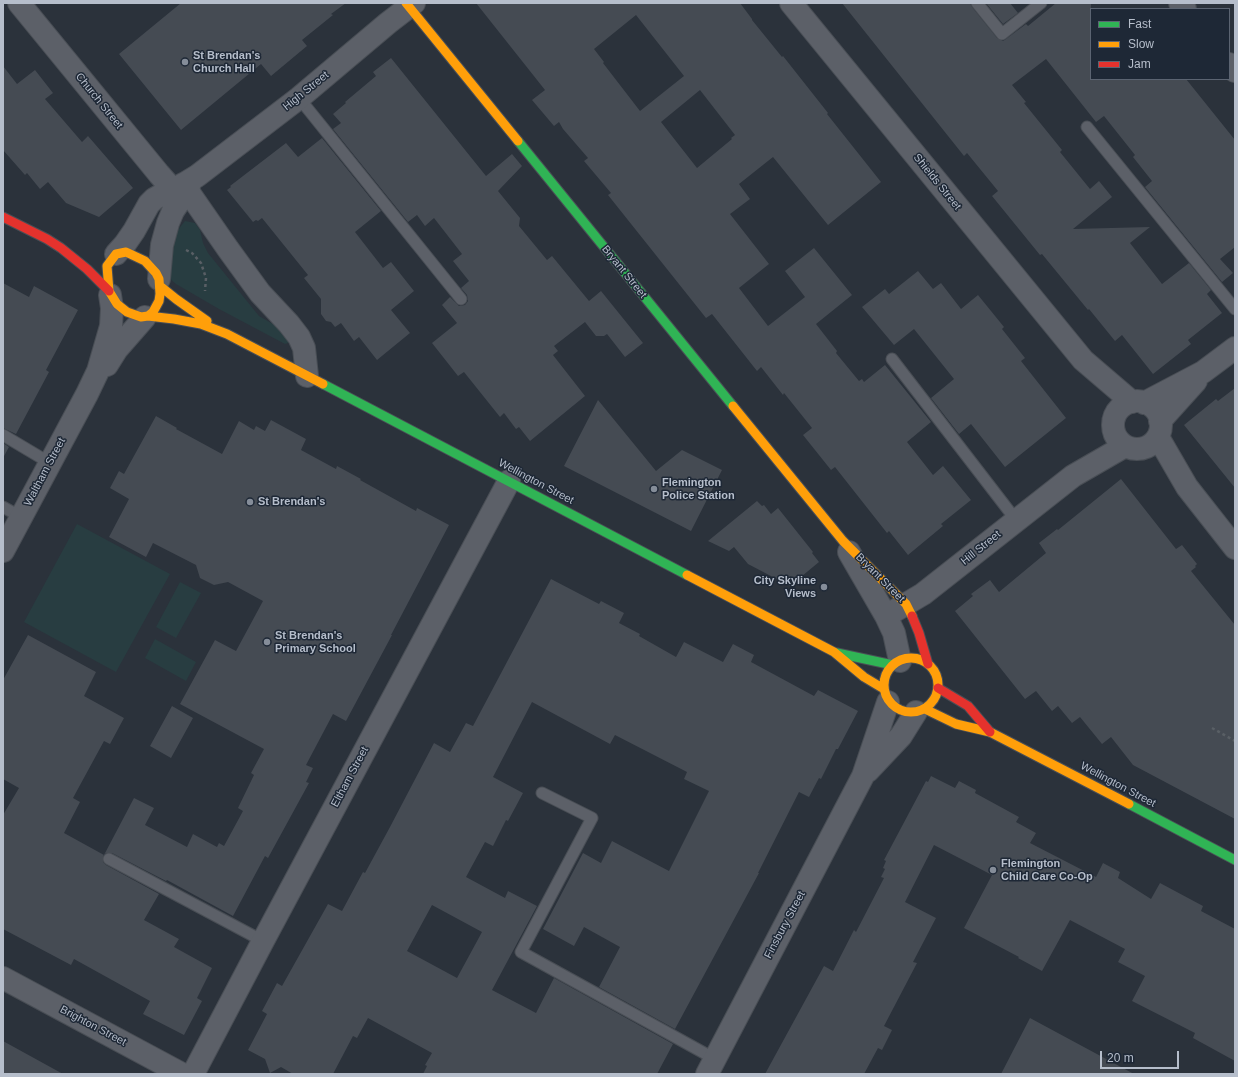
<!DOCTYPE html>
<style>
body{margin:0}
#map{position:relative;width:1238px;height:1077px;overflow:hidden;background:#2b323b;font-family:Arial,sans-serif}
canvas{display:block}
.frame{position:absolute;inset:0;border:4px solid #b6becb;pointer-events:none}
.legend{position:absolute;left:1090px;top:8px;width:140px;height:72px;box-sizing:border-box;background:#1e2836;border:1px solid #5b6472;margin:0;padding:5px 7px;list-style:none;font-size:12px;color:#b6becb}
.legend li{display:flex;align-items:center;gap:8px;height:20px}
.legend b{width:20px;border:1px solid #5b6472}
.scale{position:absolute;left:1100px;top:1051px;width:79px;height:18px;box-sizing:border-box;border:2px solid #b6becb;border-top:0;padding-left:5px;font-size:12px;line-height:14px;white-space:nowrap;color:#b6becb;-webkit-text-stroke:3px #1e2836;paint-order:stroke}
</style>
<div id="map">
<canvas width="1238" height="1077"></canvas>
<div class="frame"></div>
<ul class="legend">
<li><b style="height:5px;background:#30b455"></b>Fast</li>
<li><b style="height:5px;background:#ff9f0a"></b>Slow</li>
<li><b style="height:5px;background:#e5322d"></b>Jam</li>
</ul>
<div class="scale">20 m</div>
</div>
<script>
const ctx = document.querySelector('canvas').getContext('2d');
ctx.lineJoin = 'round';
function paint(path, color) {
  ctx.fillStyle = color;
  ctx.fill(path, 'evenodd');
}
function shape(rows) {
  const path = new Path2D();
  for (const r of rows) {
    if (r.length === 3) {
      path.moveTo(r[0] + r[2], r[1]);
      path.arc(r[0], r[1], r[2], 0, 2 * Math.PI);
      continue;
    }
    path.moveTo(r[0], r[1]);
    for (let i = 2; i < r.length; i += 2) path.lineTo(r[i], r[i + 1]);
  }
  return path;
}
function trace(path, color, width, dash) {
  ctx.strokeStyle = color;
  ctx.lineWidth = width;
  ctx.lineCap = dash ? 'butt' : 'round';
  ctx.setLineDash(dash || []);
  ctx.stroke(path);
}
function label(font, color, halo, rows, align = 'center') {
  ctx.font = font + ' Arial,sans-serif';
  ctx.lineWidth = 3;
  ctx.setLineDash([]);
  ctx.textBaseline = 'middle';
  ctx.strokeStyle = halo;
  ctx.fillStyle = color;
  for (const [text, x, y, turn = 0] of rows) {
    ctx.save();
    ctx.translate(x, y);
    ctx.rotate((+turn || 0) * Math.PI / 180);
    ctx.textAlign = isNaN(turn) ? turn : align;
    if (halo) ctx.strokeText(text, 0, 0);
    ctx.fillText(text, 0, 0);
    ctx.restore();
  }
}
paint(shape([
 [185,221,195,223,200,230,203,243,208,253,259,316,278,327,289,342,288,343,285,344,219,309,176,284,170,279,168,268,169,253,177,231],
 [77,524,170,574,116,672,24,622],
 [180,582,201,593,176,638,156,627],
 [155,639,196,662,186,681,145,658]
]), '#283d41');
paint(shape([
 [181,3,346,3,331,14,333,15,302,40,307,46,271,76,261,64,181,130,119,54],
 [476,3,740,3,752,19,752,20,782,57,783,56,828,113,827,114,881,182,828,225,773,157,739,184,750,199,730,214,769,264,739,288,768,326,805,297,785,271,814,248,852,295,816,324,837,351,836,353,859,381,862,379,864,382,885,365,931,422,907,442,933,475,943,466,971,500,941,524,943,526,908,555,889,531,887,533,835,467,831,470,803,435,812,428,784,393,783,395,761,367,757,371,712,314,706,318,608,195,611,193,584,161,588,158,563,129,559,122,554,126,532,100,545,90],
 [636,15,684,76,640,111,603,63,604,62,594,49],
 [700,90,735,135,731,138,732,139,697,168,661,122],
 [842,3,970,3,972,7,997,38,1003,41,1006,39,1026,24,1028,26,1056,3,1091,3,1091,79,1186,79,1235,140,1235,247,1220,259,1233,273,1222,282,1145,187,1152,181,1133,157,1135,155,1104,116,1096,122,1046,59,1012,85,1026,102,1024,103,1062,150,1060,152,1090,189,1099,181,1112,197,1073,229,1150,227,1130,243,1162,284,1189,263,1211,290,1207,294,1222,313,1188,340,1191,344,1153,374,1122,335,1115,341,1089,309,1088,310,1042,254,1040,255,992,196,998,191,967,153,964,156],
 [986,3,1010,3,1018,13,1003,24],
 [391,58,486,176,512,154,522,166,498,191,520,218,519,226,547,260,552,256,589,301,601,291,643,343,625,357,607,334,604,336,596,336,585,322,554,346,558,351,553,355,585,396,530,441,519,427,516,429,504,413,500,417,464,372,458,376,432,343,457,323,442,305,450,297,459,306,465,305,468,301,467,295,461,288,469,281,453,261,462,254,434,218,425,226,417,215,408,222,333,129,341,123,333,114,346,103,345,102,376,76,373,72],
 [3,66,17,84,35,70,53,93,45,99,82,142,88,136,133,188,99,217,66,203,48,182,40,189,27,173,25,175,3,150],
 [322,138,381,211,355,232,383,268,391,262,414,291,391,310,410,333,377,360,359,337,354,341,341,323,335,327,331,322,326,321,321,314,321,299,304,278,308,275,262,218,258,221,256,220,253,222,227,190,231,187,230,186,286,143,298,157],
 [918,271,933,289,941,283,961,309,978,295,1004,327,1002,329,1025,358,1021,361,1066,418,1005,467,971,424,959,434,931,398,954,379,914,329,894,345,862,307,885,289,889,294],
 [3,283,29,297,34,286,78,310,46,370,49,372,16,434,3,428],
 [1235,388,1235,488,1184,425,1216,399,1218,401],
 [598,400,656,471,682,450,722,470,691,531,564,466],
 [156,416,177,428,176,429,222,454,239,421,254,430,256,426,265,431,271,420,306,439,301,450,336,469,337,466,361,479,360,480,416,511,417,508,449,525,391,635,392,635,346,721,333,714,306,765,313,768,306,782,309,783,268,858,265,856,233,916,167,880,166,881,112,853,106,853,103,856,103,862,106,865,159,894,144,920,179,939,174,947,212,968,197,998,202,1001,184,1035,143,1014,150,1001,74,959,71,965,3,929,3,815,19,788,3,779,3,680,28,635,96,672,84,696,124,718,110,744,104,741,73,798,80,802,64,833,104,855,134,798,154,808,145,825,187,847,193,834,217,847,219,843,224,846,243,811,238,808,254,775,251,773,264,749,180,704,215,640,236,651,263,601,228,582,214,585,200,578,196,565,153,543,146,557,109,537,129,499,110,488,119,471,124,474],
 [3,443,9,447,3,458],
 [1121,479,1176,549,1182,545,1197,564,1195,566,1196,567,1191,571,1235,625,1235,819,1133,765,1111,737,1102,744,1080,717,1072,723,1058,706,1052,711,1036,691,1025,699,955,611,973,596,971,594,990,580,999,592,1046,553,1039,543,1057,529,1058,530],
 [757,501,762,506,764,505,771,514,778,508,813,552,812,553,819,562,790,586,748,564,734,547,729,551,708,541],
 [551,579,599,604,601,601,624,613,619,623,640,634,639,636,676,657,684,642,723,662,733,644,754,655,751,662,814,696,818,690,858,711,838,749,836,749,821,779,819,778,809,797,799,792,758,873,759,873,675,1029,599,987,620,947,584,927,574,946,543,929,583,853,601,863,612,841,669,871,709,791,684,779,687,772,615,735,610,744,532,702,493,777,523,793,508,821,506,820,493,846,485,842,466,877,505,898,508,891,537,906,492,990,536,1013,554,978,673,1044,657,1074,423,1074,427,1066,425,1065,432,1053,368,1018,357,1038,353,1036,333,1074,293,1074,281,1067,270,1073,265,1059,248,1050,267,1014,262,1011,277,983,282,986,328,904,342,911,363,872,365,873,390,827,434,743,450,752,466,723,473,726],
 [432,905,482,932,457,978,407,951],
 [172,706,193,718,171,758,150,746],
 [931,776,955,788,959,781,976,790,975,793,1019,817,1016,822,1036,833,1030,843,1096,877,1103,863,1120,872,1118,878,1151,899,1160,883,1203,906,1201,911,1235,929,1235,1061,1193,1038,1195,1033,1132,1001,1145,976,1118,962,1125,949,1070,920,1042,971,1018,958,1019,957,964,928,992,875,934,845,905,902,936,918,913,962,917,963,884,1026,892,1030,882,1050,878,1048,864,1074,765,1074,824,966,833,971,854,930,856,932,884,878,881,877,885,869,883,868,886,861,884,860,926,781,928,782],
 [1030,1018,1134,1074,1001,1074],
 [3,1041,63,1074,3,1074]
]), '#454b53');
const lane = shape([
 [977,3,1002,34,1041,3],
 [299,98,461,299],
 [1087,127,1235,309],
 [892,359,1016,520],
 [3,435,50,463],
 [3,507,21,517],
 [542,793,592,818,521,952,715,1059],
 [109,859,263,941]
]);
const street = shape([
 [19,3,159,174,181,199],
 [791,3,1083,360,1132,402],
 [1180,3,1185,9],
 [1229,64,1235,71],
 [183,184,228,249,260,293,289,324,299,337,304,348,307,376],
 [116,254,125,244,134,231,149,204,154,199,161,195,174,190,197,176,299,98,388,23,414,3],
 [159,279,162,245,168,223,173,211,189,187],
 [107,365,117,349,145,317],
 [1137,425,24],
 [1144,403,1203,372,1235,348],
 [1160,421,1196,381],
 [1158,437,1187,487,1235,548],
 [3,551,87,394,98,371,111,326,112,308,110,295],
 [849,552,886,616,894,633,900,661],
 [886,616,923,594,1073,476,1125,446],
 [868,771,901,736,916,712],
 [3,978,182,1074],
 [193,1074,263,941,509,481],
 [707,1074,863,776,888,702]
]);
const fast = shape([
 [518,141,733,406],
 [323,384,687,575],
 [837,653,893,665],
 [1129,804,1235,860]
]);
const slow = shape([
 [406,3,518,141],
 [126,252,145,261,156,273,159,279,160,294,159,301,153,312,148,316,141,317,127,312,117,304,109,291,107,266,116,254,126,252],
 [160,286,176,299,207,321],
 [148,316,174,319,201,324,227,334,323,384],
 [733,406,843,541,906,604,912,616],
 [687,575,834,652,864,677,884,689],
 [911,685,27],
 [925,709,956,724,990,732,1129,804]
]);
const jam = shape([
 [3,217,47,239,61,248,87,269,109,291],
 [912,616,919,633,928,664],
 [938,688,968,706,990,732]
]);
trace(lane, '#494e55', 13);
trace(street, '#494e55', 24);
trace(fast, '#494e55', 11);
trace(slow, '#494e55', 11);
trace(jam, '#494e55', 11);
trace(shape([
 [186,250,192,253,201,263,206,278,205,291],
 [1212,728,1235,741]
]), '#595f65', 2.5, [3, 3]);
trace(lane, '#5c6068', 11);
trace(street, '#5c6068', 22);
trace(fast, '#30b455', 9);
trace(slow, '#ff9f0a', 9);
trace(jam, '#e5322d', 9);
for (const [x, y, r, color] of [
 [185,62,4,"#858d99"],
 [654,489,4,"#858d99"],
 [250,502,4,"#858d99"],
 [824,587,4,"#858d99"],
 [267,642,4,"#858d99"],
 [993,870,4,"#858d99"]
]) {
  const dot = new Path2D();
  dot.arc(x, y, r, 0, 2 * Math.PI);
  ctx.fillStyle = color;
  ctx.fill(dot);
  trace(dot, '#1e2836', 1.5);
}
label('bold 11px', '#b6becb', '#1e2836', [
 ["St Brendan's",193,56],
 ["Church Hall",193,69],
 ["Flemington",662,483],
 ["Police Station",662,496],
 ["St Brendan's",258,502],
 ["City Skyline",816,581,"right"],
 ["Views",816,594,"right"],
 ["St Brendan's",275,636],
 ["Primary School",275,649],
 ["Flemington",1001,864],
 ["Child Care Co-Op",1001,877]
], 'left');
label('11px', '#b6becb', '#1e2836', [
 ["High Street",306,91,-39],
 ["Church Street",99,101,51],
 ["Shields Street",937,182,51],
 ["Bryant Street",624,272,51],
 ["Waltham Street",45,472,-62],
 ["Wellington Street",536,482,28],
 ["Hill Street",981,548,-39],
 ["Bryant Street",880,578,45],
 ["Eltham Street",350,777,-62],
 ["Wellington Street",1118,785,28],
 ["Finsbury Street",785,925,-62],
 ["Brighton Street",93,1026,28]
]);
</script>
